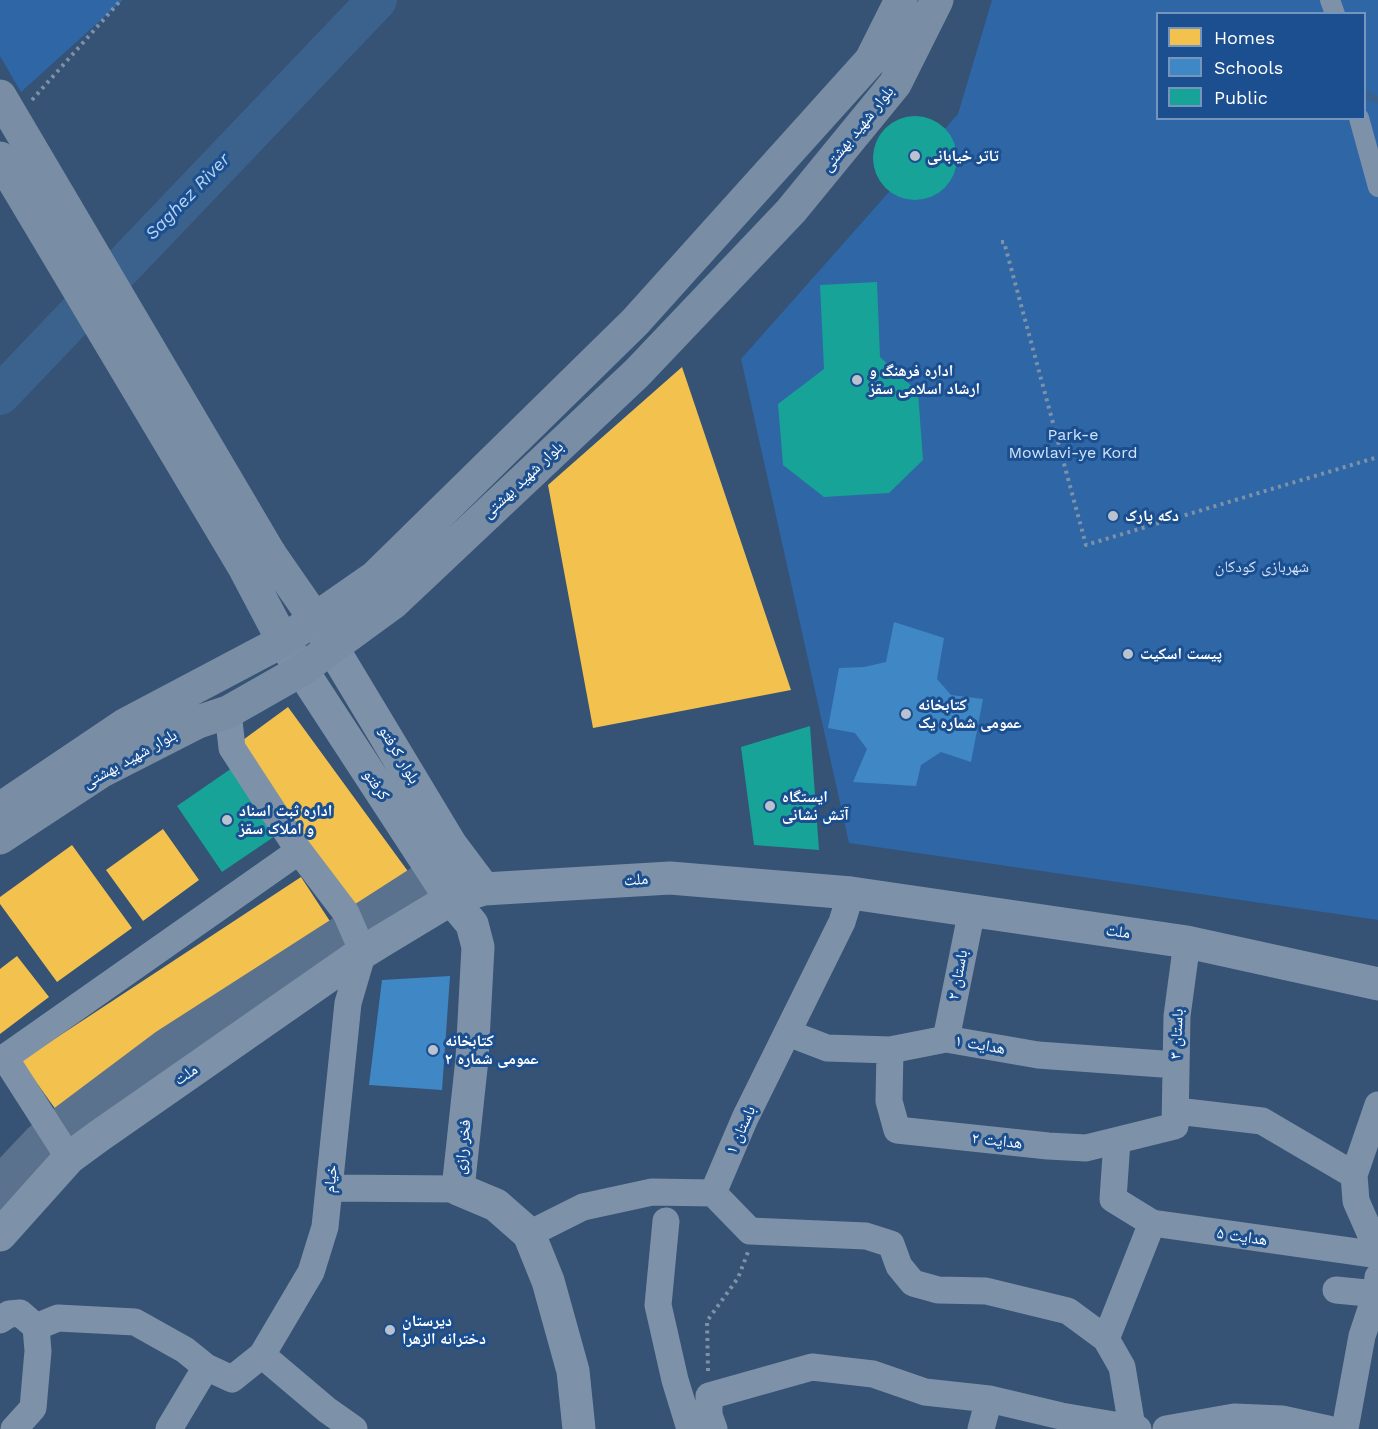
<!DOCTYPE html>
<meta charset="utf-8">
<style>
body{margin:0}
#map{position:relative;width:1378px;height:1429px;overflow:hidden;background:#365274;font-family:"Work Sans",sans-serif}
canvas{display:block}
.legend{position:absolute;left:1156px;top:12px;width:210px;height:108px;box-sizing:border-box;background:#1b4f8f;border:2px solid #7695bc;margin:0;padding:8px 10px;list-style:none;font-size:18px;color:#fff}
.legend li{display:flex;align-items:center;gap:12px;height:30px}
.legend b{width:30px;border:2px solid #7695bc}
</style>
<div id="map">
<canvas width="1378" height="1429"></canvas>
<ul class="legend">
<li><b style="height:16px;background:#f2c14e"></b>Homes</li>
<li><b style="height:16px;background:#3f88c5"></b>Schools</li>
<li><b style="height:16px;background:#17a398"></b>Public</li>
</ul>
</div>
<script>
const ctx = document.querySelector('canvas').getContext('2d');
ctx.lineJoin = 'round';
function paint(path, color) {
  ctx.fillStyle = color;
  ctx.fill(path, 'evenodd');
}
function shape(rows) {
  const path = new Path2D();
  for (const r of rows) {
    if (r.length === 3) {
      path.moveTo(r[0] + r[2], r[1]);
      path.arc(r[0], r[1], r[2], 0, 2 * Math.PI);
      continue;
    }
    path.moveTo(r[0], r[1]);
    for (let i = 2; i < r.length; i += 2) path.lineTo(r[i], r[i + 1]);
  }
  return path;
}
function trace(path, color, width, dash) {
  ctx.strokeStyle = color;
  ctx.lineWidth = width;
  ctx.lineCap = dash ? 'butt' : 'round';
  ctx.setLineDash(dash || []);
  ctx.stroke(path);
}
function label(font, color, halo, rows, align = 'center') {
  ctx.font = font + ' "Work Sans","Noto Naskh Arabic",sans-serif';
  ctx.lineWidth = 6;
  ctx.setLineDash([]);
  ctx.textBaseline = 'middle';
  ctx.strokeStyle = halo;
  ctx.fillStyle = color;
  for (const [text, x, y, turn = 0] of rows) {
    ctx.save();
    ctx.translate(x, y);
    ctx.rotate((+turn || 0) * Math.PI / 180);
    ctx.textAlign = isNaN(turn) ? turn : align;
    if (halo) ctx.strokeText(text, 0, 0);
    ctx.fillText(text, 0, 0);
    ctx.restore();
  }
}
paint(shape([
 [0,0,123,0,21,92,0,56],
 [992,0,1378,0,1378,920,849,843,741,359,958,114],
 [1158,14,1364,14,1364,118,1158,118]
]), '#2f66a5');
paint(shape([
 [682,367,791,690,593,728,548,485],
 [288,707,415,881,358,922,232,748],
 [163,829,199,880,143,921,106,870],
 [72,845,132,928,57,982,0,904,0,897],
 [301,877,337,932,64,1121,21,1061],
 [17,956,49,997,0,1034,0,969]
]), '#f2c14e');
paint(shape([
 [894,622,944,638,937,679,951,695,983,699,971,762,941,752,921,765,916,786,853,782,867,749,855,733,828,728,839,668,864,667,886,662],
 [450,976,442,1090,369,1085,382,980]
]), '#3f88c5');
paint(shape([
 [915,158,42],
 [877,282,880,357,918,392,923,460,889,493,824,497,783,465,778,404,824,369,820,285],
 [810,726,819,850,754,845,741,747],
 [232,768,278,834,222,872,177,806]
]), '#17a398');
trace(shape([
 [1364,94,1378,100]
]), '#3b618d', 7);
trace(shape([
 [0,395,377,0]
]), '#3b618d', 40);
trace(shape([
 [0,1203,50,1150,174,1057,442,885]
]), '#5a728e', 62);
trace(shape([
 [32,100,121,0],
 [1001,242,1004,242,1086,545,1378,457],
 [708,1371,707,1321,738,1278,748,1252]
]), '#7d92a8', 4, [3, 4.5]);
trace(shape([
 [1330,0,1335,14],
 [1359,118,1378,187]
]), '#7d92a8', 20);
trace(shape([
 [788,1033,827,1048,890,1050,946,1039,1038,1055,1176,1065],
 [946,1039,972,910],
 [890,1050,889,1101,897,1130,1048,1146,1086,1148,1175,1126,1177,1016,1187,942],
 [5,1058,69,1158],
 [0,1061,299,851],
 [1378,1105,1354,1175,1356,1201,1378,1251],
 [1177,1111,1262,1121,1354,1175],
 [1117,1141,1113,1199,1152,1223,1378,1255],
 [330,1188,458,1189],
 [713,1193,750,1231,866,1236,891,1244,899,1266,913,1283,938,1290,986,1291,1068,1311,1106,1339,1122,1367,1132,1427],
 [713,1193,745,1118,842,922,851,893],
 [666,1221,658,1305,675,1380,690,1429],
 [529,1234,583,1207,652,1192,713,1193],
 [1336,1290,1378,1294],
 [0,1320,9,1314,20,1313,36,1327],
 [1106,1339,1152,1223],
 [262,1355,327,1410,354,1429],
 [14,1429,33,1408,38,1351,36,1327,58,1318,135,1322,185,1350,206,1367,232,1379,262,1355,311,1272,325,1227,348,1003,363,952,346,913,299,851,232,748,228,712],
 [169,1429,206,1367],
 [714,1429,709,1415,709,1396,812,1367,873,1374,925,1392,989,1399,1061,1416,1138,1429],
 [981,1429,989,1399],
 [1166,1429,1234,1417,1282,1419,1328,1429],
 [1345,1429,1362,1336,1376,1294,1378,1277]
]), '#7d92a8', 27);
trace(shape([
 [318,624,451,845,484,889],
 [286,646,451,899,472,924,478,947,472,1059,458,1189,496,1205,529,1234,548,1281,573,1371,579,1429],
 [0,1235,69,1158,99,1136,363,952,451,899,484,889,670,878,851,893,1187,942,1378,984]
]), '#7d92a8', 33);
trace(shape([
 [0,158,244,567,283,641],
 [270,554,315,619],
 [0,809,126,724,283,641,375,577,635,322,871,60,901,0],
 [0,838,102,771,198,722,228,712,300,671,393,603,637,373,791,211,895,84,937,0]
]), '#798da4', 33);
trace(shape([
 [0,96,270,554]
]), '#798da4', 33);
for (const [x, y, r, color] of [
 [915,156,6,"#b9c2ce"],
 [857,380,6,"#b9c2ce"],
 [1113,516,6,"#b9c2ce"],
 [1128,654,6,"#b9c2ce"],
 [906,714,6,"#b9c2ce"],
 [770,806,6,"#b9c2ce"],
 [227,820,6,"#b9c2ce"],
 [433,1050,6,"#b9c2ce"],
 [390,1330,6,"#b9c2ce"]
]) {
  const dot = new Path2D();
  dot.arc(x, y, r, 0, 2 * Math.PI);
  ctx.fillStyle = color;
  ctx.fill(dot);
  trace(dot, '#1b4f8f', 2);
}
label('16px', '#fff', '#1b4f8f', [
 ["بلوار شهید بهشتی",858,129,-51],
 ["بلوار شهید بهشتی",523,480,-43],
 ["بلوار کرفتو",399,755,59],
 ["بلوار شهید بهشتی",130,759,-29],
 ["کرفتو",376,785,56],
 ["ملت",636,880,-4],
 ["ملت",1118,932,8],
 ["باستان ۲",958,975,-79],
 ["باستان ۳",1177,1034,-87],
 ["هدایت ۱",980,1045,10],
 ["ملت",186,1075,-35],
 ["باستان ۱",741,1130,-66],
 ["هدایت ۲",997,1141,6],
 ["فخر رازی",463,1147,-84],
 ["خیام",331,1179,-84],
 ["هدایت ۵",1242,1237,8]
]);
label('bold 16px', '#fff', '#1b4f8f', [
 ["تاتر خیابانی",927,156],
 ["اداره فرهنگ و",869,371],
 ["ارشاد اسلامی سقز",869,389],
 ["دکه پارک",1125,516],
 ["پیست اسکیت",1140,654],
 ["کتابخانه",918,705],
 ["عمومی شماره یک",918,723],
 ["ایستگاه",782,797],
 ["آتش نشانی",782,815],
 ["اداره ثبت اسناد",239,811],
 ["و املاک سقز",239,829],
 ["کتابخانه",445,1041],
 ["عمومی شماره ۲",445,1059],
 ["دیرستان",402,1321],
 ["دخترانه الزهرا",402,1339]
], 'left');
label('16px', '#cfe3fa', '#1b4f8f', [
 ["Park-e",1073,435],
 ["Mowlavi-ye Kord",1073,453],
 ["شهربازی کودکان",1262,567]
]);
label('italic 18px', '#b5d3f5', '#1b4f8f', [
 ["Saghez River",188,197,-46]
]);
</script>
